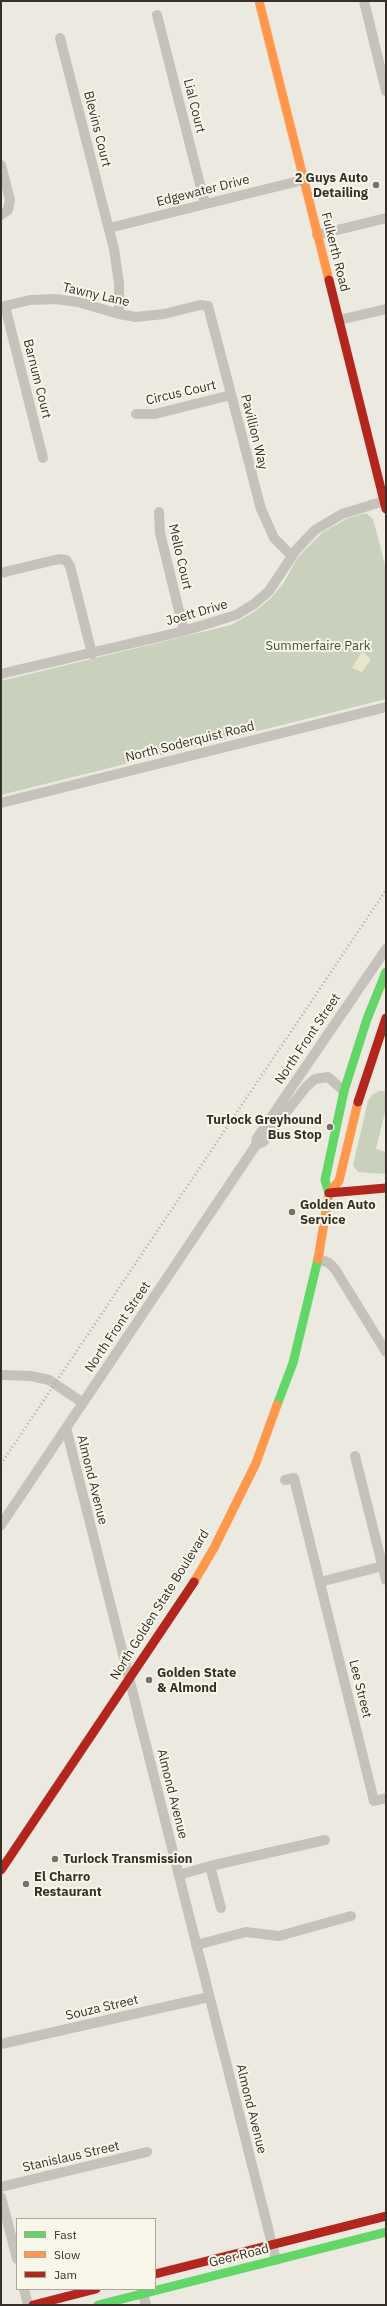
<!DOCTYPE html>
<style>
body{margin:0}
#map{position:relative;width:387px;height:2306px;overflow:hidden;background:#ece9e1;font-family:"IBM Plex Sans",sans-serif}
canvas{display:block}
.frame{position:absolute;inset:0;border:2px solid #363029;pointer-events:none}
.legend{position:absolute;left:16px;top:2218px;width:140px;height:72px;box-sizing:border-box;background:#f8f5e9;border:1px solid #aaa69c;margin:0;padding:5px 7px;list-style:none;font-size:12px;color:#363029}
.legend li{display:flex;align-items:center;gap:8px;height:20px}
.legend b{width:20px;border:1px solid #aaa69c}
</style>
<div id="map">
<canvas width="387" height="2306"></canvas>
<div class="frame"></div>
<ul class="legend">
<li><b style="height:5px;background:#63d668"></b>Fast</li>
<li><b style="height:5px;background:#ff974d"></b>Slow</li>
<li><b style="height:5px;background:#b3261e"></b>Jam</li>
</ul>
</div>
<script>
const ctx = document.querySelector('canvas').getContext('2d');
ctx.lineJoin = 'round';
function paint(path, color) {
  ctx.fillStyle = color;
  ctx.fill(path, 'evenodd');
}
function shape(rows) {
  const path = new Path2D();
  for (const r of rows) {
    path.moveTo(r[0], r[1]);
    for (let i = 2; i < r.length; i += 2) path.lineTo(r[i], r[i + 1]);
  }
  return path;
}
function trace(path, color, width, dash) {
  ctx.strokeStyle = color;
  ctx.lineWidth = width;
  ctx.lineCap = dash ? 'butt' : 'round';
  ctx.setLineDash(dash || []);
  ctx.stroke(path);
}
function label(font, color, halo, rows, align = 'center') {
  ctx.font = font + ' "IBM Plex Sans",sans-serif';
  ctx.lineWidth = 4;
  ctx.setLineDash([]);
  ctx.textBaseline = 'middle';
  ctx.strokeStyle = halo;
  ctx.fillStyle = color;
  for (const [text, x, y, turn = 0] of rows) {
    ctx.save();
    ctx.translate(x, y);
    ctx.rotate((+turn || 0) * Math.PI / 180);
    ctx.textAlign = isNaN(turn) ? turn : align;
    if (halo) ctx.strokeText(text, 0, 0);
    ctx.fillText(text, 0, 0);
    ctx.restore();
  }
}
paint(shape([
 [366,513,373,519,386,569,386,699,1,795,1,681,231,625,254,612,271,598,283,584,298,557,323,532,348,518],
 [379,1091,386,1091,386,1108,376,1149,386,1152,386,1174,358,1172,353,1165,368,1101,372,1095]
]), '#c9d1bc');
paint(shape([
 [362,652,371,659,362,672,352,668]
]), '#eae6ca');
trace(shape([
 [364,1,386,91],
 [157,15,205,204],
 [60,38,114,249,119,283,119,314],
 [1,165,10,200,8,210,1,215],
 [109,228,303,180],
 [317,235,386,218],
 [5,306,43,458],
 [1,307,30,300,55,299,78,302,119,314,136,317,164,314,200,305,208,306,261,509,274,538,292,556],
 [339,320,386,309],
 [136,414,155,414,231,395],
 [159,512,160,533,184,631],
 [1,573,59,559,66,560,70,566,92,654],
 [1,674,184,631,236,615,254,604,269,591,296,550,315,530,342,514,384,501],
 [1,803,386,707],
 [256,1145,263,1142,306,1087,315,1079,328,1077,344,1091],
 [319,1259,329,1263,335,1269,386,1352],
 [1,1375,31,1376,49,1380,83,1403],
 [66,1428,276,2260],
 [355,1456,386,1580],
 [285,1480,294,1478,374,1801,386,1798],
 [1,1525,256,1145,257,1138,386,949],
 [320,1582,383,1566],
 [210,1866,325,1840],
 [179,1875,210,1866,221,1908],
 [196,1945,246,1932,279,1936,351,1916],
 [1,2044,209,1997],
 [1,2187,147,2152],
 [1,2197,17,2259],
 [24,2289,28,2305],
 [142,2289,146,2305]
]), '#c5c2bb', 10);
trace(shape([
 [329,1193,325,1180,344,1091,367,1019,386,972],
 [277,1405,293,1363,318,1259],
 [98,2305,386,2232]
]), '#63d668', 9);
trace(shape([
 [259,1,329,280],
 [318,1259,329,1193,339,1181,358,1102],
 [194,1582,214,1548,256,1463,277,1405]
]), '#ff974d', 9);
trace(shape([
 [329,280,386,509],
 [358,1102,386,1018],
 [329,1193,386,1188],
 [1,1870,194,1582],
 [155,2274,386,2216],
 [33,2305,96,2289]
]), '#b3261e', 9);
trace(shape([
 [1,1464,386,890]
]), '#adaaa5', 2.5, [1, 3]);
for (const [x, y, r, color] of [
 [376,185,4,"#767169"],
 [330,1127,4,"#767169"],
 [292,1212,4,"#767169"],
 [149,1680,4,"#767169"],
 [55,1859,4,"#767169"],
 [26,1884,4,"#767169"]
]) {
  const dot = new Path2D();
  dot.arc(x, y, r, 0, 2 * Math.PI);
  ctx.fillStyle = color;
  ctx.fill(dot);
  trace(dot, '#f8f5e9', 1.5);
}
label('13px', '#363029', '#f8f5e9', [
 ["Lial Court",194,106,76],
 ["Blevins Court",97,129,76],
 ["Edgewater Drive",203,191,-14],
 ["Fulkerth Road",335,252,76],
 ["Tawny Lane",96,295,13],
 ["Barnum Court",37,379,76],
 ["Circus Court",181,393,-13],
 ["Pavillion Way",254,432,76],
 ["Mello Court",180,557,77],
 ["Joett Drive",197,613,-16],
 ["North Soderquist Road",190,742,-14],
 ["North Front Street",308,1039,-56],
 ["North Front Street",118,1327,-56],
 ["Almond Avenue",92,1480,76],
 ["North Golden State Boulevard",160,1605,-58],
 ["Lee Street",360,1689,76],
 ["Almond Avenue",172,1794,76],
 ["Souza Street",102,2008,-13],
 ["Almond Avenue",251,2109,76],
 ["Stanislaus Street",71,2157,-13],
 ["Geer Road",239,2256,-14]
]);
label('bold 13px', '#363029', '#f8f5e9', [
 ["2 Guys Auto",368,178,"right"],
 ["Detailing",368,193,"right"],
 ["Turlock Greyhound",322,1120,"right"],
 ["Bus Stop",322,1135,"right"],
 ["Golden Auto",300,1205],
 ["Service",300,1220],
 ["Golden State",157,1673],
 ["& Almond",157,1688],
 ["Turlock Transmission",63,1859],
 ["El Charro",34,1877],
 ["Restaurant",34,1892]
], 'left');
label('13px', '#3c522f', '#f8f5e9', [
 ["Summerfaire Park",318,646]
]);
</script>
